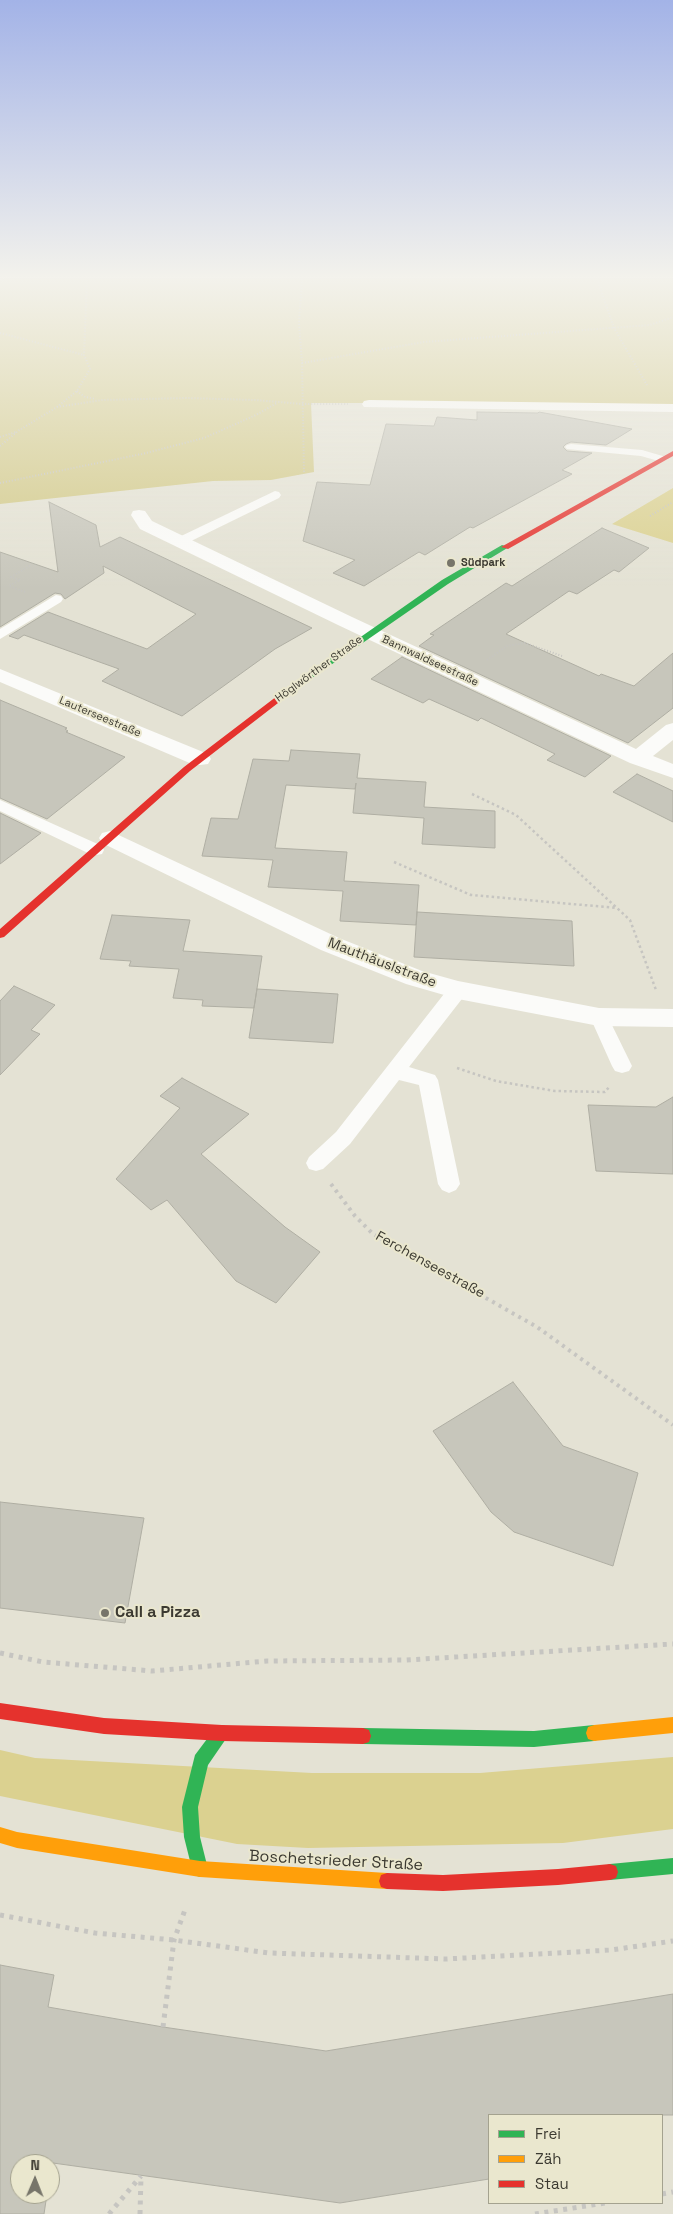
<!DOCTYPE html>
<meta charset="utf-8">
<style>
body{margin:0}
#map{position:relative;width:673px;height:2214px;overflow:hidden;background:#e4e2d4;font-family:"Space Grotesk",sans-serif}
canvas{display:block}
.legend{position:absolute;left:488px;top:2114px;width:175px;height:90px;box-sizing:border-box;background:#eae7ce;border:1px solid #a4a28f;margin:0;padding:6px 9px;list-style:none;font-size:15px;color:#3c3a31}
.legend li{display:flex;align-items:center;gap:10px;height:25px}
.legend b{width:25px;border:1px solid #a4a28f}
.north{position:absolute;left:10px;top:2154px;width:50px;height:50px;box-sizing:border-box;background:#eae7ce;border:1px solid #a4a28f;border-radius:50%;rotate:1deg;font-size:14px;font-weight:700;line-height:20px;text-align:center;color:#3c3a31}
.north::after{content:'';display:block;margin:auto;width:18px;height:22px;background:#77756a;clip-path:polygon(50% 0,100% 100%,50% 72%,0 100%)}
</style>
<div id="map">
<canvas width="673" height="2214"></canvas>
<ul class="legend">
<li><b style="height:6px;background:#30b455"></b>Frei</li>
<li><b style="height:6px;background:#ff9f0a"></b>Zäh</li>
<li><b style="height:6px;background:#e5322d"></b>Stau</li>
</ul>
<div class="north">N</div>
</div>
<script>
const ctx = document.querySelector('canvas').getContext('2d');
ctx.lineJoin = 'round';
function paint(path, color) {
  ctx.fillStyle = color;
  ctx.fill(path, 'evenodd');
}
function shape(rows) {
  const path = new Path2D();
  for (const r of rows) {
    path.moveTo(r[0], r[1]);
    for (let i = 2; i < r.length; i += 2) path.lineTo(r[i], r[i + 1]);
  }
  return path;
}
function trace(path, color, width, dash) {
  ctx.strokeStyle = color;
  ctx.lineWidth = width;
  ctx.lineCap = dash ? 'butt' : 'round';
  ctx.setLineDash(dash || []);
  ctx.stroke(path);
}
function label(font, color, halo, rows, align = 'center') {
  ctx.font = font + ' "Space Grotesk",sans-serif';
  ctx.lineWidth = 4;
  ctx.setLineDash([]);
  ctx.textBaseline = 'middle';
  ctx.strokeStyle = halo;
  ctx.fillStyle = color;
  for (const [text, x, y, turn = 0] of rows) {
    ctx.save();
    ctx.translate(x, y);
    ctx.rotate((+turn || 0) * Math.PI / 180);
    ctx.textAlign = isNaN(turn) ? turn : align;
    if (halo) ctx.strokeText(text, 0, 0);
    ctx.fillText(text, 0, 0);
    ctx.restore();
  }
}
paint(shape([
 [673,488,673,543,612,524],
 [0,1750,35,1758,312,1773,480,1773,673,1757,673,1829,563,1843,308,1848,237,1844,0,1796]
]), '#dbd190');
paint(shape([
 [0,279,673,279,673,406,481,403,311,403,314,472,271,480,213,481,0,504]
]), '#d2c987');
const building = shape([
 [477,412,538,413,539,412,632,429,606,445,571,442,566,444,563,447,567,451,592,453,562,470,572,474,473,528,470,527,425,555,419,552,364,586,333,573,355,560,303,541,317,482,370,485,386,424,434,426,437,417,477,420,477,412],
 [49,502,96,525,100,547,120,537,312,628,275,649,182,716,102,681,119,669,24,635,18,639,9,636,48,612,147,649,196,614,103,566,104,573,65,599,61,594,55,593,0,627,0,552,58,572,49,502],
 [602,528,649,548,619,572,614,570,577,594,569,591,506,634,599,676,601,674,634,686,673,653,673,708,628,743,419,646,434,635,430,634,506,583,512,586,602,528],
 [402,657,611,756,585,777,547,760,555,754,481,718,478,721,429,699,423,703,371,679,402,657],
 [0,700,67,728,65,729,68,731,66,732,125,757,47,819,0,798,0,700],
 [291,750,360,754,357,778,426,782,424,807,495,811,495,848,422,844,424,818,353,813,356,783,355,789,286,785,275,848,347,852,344,881,419,885,416,925,340,921,343,891,268,887,273,860,202,856,211,818,238,819,253,759,289,761,291,750],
 [637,774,673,791,673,822,613,792,637,774],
 [0,813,41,833,0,864,0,813],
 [417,912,572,921,574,966,414,957,417,912],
 [112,915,190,920,183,951,262,956,254,1008,202,1006,203,1000,173,998,179,969,129,966,131,961,100,959,112,915],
 [14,986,55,1005,31,1030,40,1034,0,1075,0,1001,14,986],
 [257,989,338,994,333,1043,249,1038,257,989],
 [182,1078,249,1114,201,1154,285,1227,320,1252,276,1303,236,1281,167,1200,151,1210,116,1179,180,1108,160,1096,182,1078],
 [673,1097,673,1174,596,1171,588,1105,656,1107,673,1097],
 [513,1382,563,1446,638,1473,613,1566,514,1532,491,1512,433,1431,513,1382],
 [0,1502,144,1518,125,1623,0,1608,0,1502],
 [0,1965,54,1975,48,2007,163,2027,326,2051,673,1994,673,2115,489,2115,489,2179,340,2203,53,2163,50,2180,50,2164,20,2164,20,2194,47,2194,44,2214,0,2214,0,1965]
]);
paint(building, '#c7c6bb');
trace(building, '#afaea3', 1);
trace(shape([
 [302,279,299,322,302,363,304,472],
 [597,279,614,328,647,385],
 [0,280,6,279],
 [0,333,84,355],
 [302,363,424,342,650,325,673,317],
 [77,391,85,397,96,399],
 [57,407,102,400,186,398,255,400,302,404,348,404],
 [0,437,16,432],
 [0,446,18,431,57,407,77,391,90,369,84,355,87,279],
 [0,483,142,454,204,438,256,415,277,403],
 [650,516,673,502],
 [25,592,9,586,20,580,11,577,31,565],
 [487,660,507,646,525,643,562,656]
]), '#c6c5c1', 2, [1, 2]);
trace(shape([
 [472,794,516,815,630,920,656,990],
 [394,862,471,895,617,908],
 [457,1068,496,1081,555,1091,605,1092,609,1087]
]), '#c6c5c1', 2.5, [2.5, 3]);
trace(shape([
 [331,1184,355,1216,373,1234,537,1327,673,1425]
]), '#c6c5c1', 4, [3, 4.5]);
trace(shape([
 [0,1653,43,1662,152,1671,267,1661,406,1660,673,1644],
 [0,1915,95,1933,174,1940,269,1953,446,1959,611,1950,673,1941],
 [163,2027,174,1940,186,1907],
 [662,2194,673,2192],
 [109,2214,141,2176],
 [140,2214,141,2176],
 [535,2214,605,2203]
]), '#c6c5c1', 5, [4, 5.5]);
paint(shape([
 [571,444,642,450,666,457,668,459,662,462,641,456,567,449,565,447,567,445,571,444],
 [275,491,279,492,281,495,279,498,185,544,181,545,175,541,177,538,275,491],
 [56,595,61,596,63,599,61,602,0,639,0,629,56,595],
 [0,800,102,846,104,850,102,854,96,855,90,854,0,811,0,800],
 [458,983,465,985,467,990,465,995,409,1067,435,1075,438,1080,460,1184,456,1190,449,1193,442,1190,438,1184,419,1085,399,1080,350,1144,323,1169,316,1171,309,1169,306,1163,309,1157,336,1132,451,985,458,983],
 [599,1010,606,1012,608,1017,632,1066,629,1071,622,1073,615,1071,612,1066,590,1017,592,1012,599,1010]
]), '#fbfbf9');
paint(shape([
 [369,400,673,404,673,412,364,407,362,404,364,401,369,400],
 [139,510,145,511,152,521,352,617,636,749,666,725,673,723,673,740,653,756,673,764,673,778,630,763,338,625,140,529,131,515,133,511,139,510],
 [0,669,208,754,211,759,208,764,200,765,192,764,0,682,0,669],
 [110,831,339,938,422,971,458,981,599,1008,673,1009,673,1027,599,1026,458,999,406,984,321,950,102,843,99,838,102,833,110,831]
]), '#fbfbf9');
paint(shape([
 [502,545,509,547,448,584,312,678,305,676,442,580,502,545],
 [222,1725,228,1727,230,1733,208,1765,198,1807,200,1837,208,1869,206,1875,200,1877,194,1875,192,1869,184,1837,182,1807,195,1755,216,1727,222,1725],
 [594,1725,600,1727,602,1733,600,1739,594,1741,534,1747,363,1744,357,1742,355,1736,357,1730,363,1728,534,1731,594,1725],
 [673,1858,673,1874,610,1880,604,1878,602,1872,604,1866,610,1864,673,1858]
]), '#30b455');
paint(shape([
 [673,1717,673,1733,594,1741,588,1739,586,1733,588,1727,594,1725,673,1717],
 [0,1827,17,1832,200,1861,387,1873,393,1875,395,1881,393,1887,387,1889,200,1877,17,1848,0,1843,0,1827]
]), '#ff9f0a');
paint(shape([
 [673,451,673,456,508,549,501,547,673,451],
 [306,674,313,676,190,771,4,937,0,938,0,929,184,767,306,674],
 [0,1703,104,1718,222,1725,363,1728,369,1730,371,1736,369,1742,363,1744,222,1741,104,1734,0,1719,0,1703],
 [610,1864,616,1866,618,1872,616,1878,610,1880,558,1885,443,1891,387,1889,381,1887,379,1881,381,1875,387,1873,443,1875,558,1869,610,1864]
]), '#e5322d');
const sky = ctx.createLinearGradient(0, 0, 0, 589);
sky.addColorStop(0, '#a3b3e7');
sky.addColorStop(0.47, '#f3f2ec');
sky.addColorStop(1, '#f3f2ec00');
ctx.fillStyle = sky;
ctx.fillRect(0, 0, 673, 589);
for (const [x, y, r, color] of [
 [451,563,5,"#77756a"],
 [105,1613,5,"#77756a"]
]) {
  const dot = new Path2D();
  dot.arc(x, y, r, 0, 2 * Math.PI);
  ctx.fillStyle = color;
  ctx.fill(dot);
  trace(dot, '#eae7ce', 2);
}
label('bold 11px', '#3c3a31', '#eae7ce', [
 ["Südpark",461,563]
], 'left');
label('11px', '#3c3a31', '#eae7ce', [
 ["Bannwaldseestraße",430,661,25],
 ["Höglwörther Straße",319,669,-36],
 ["Lauterseestraße",100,717,23]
]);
label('14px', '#3c3a31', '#eae7ce', [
 ["Mauthäuslstraße",382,963,21],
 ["Ferchenseestraße",430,1265,29]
]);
label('bold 16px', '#3c3a31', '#eae7ce', [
 ["Call a Pizza",115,1613]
], 'left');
label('16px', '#3c3a31', '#eae7ce', [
 ["Boschetsrieder Straße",336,1861,3]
]);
</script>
